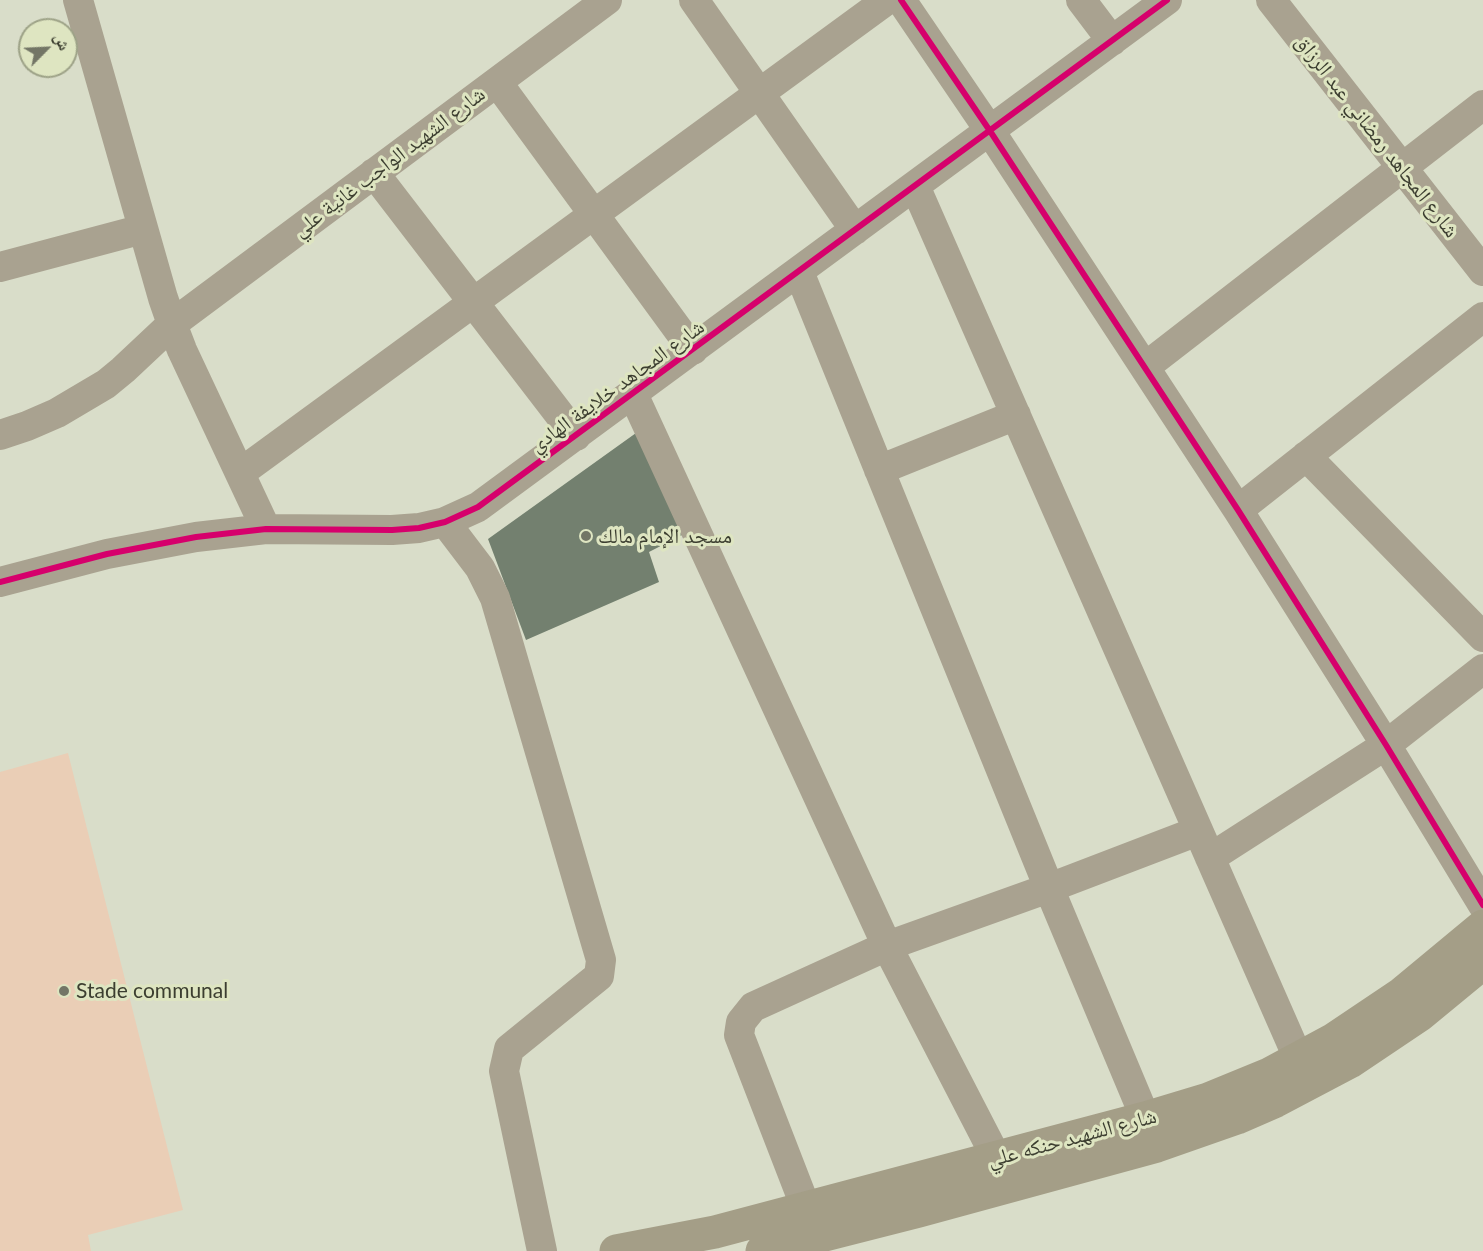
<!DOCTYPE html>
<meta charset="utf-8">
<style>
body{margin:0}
#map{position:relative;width:1483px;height:1251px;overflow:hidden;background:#d9ddc9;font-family:Lato,"Noto Naskh Arabic",sans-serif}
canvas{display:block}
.north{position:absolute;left:18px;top:18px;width:60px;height:60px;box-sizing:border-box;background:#dee5c1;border:2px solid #9da287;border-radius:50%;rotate:66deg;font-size:16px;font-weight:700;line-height:24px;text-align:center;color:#3c3e30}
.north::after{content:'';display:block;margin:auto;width:21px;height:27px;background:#737666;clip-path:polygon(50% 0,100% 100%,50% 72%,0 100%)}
</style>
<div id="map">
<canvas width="1483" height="1251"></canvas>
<div class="north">ش</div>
</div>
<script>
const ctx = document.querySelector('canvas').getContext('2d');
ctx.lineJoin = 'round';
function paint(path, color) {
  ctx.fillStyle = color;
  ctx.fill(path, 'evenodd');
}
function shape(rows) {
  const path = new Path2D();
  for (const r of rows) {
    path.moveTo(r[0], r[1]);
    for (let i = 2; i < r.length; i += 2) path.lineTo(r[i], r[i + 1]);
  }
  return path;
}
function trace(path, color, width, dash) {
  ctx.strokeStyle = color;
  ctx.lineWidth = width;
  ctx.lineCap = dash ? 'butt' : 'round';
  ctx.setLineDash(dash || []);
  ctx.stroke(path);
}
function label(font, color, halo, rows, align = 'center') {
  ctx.font = font + ' Lato,"Noto Naskh Arabic",sans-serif';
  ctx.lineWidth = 6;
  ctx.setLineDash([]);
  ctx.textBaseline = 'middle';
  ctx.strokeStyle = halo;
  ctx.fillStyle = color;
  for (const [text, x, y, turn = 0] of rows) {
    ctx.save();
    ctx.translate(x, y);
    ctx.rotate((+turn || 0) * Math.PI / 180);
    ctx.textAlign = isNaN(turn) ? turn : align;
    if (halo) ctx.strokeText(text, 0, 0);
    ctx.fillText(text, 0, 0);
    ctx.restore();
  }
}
paint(shape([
 [68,753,183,1210,88,1235,91,1251,0,1251,0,772]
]), '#eaceb6');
paint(shape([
 [636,433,686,533,649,552,659,582,526,640,488,539]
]), '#73806f');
trace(shape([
 [78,0,163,298,172,324,182,350,266,529],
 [694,0,855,230],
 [901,0,990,131,1238,510,1386,745,1483,905],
 [1081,0,1112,41],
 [1271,0,1483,271],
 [497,82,693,350],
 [374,173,576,436],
 [915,186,1299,1060],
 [0,267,143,229],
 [799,272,1049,888,1155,1141],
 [1145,367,1483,105],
 [633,394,887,946,996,1157],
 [0,435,27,426,57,413,106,384,123,370,172,324,607,0],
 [1306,456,1483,637],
 [879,470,1016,415],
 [240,473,887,0],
 [1238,510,1483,317],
 [445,522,480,568,495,598,601,960,599,976,509,1049,504,1071,542,1251],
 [0,582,107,554,196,537,266,529,392,530,419,528,445,522,478,507,1167,0],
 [1210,858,1386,745,1483,669],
 [806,1208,739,1035,741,1022,753,1007,887,946,1049,888,1198,831]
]), '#a9a290', 30);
trace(shape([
 [616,1251,715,1232,1145,1118,1208,1099,1269,1074,1334,1039,1401,994,1483,926],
 [762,1251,919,1211,1157,1146,1237,1118,1276,1101,1350,1062,1420,1015,1483,963]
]), '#a49e87', 33);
trace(shape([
 [901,0,990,131,1238,510,1386,745,1483,905],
 [0,582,107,554,196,537,266,529,392,530,419,528,445,522,478,507,1167,0]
]), '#d6006c', 6);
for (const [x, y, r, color] of [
 [586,536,6,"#737666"],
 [64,991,6,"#737666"]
]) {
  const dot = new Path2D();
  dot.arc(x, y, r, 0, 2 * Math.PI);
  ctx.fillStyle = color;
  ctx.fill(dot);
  trace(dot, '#dee5c1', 2);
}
label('21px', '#3c3e30', '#dee5c1', [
 ["شارع المجاهد رمضاني عبد الرزاق",1377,136,52],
 ["شارع الشهيد الواجب غانية علي",389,162,-37],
 ["شارع المجاهد خلايفة الهادي",617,386,-36],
 ["شارع الشهيد حنكه علي",1072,1138,-15]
]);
label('21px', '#3c3e30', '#dee5c1', [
 ["مسجد الإمام مالك",598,536],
 ["Stade communal",76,991]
], 'left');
</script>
